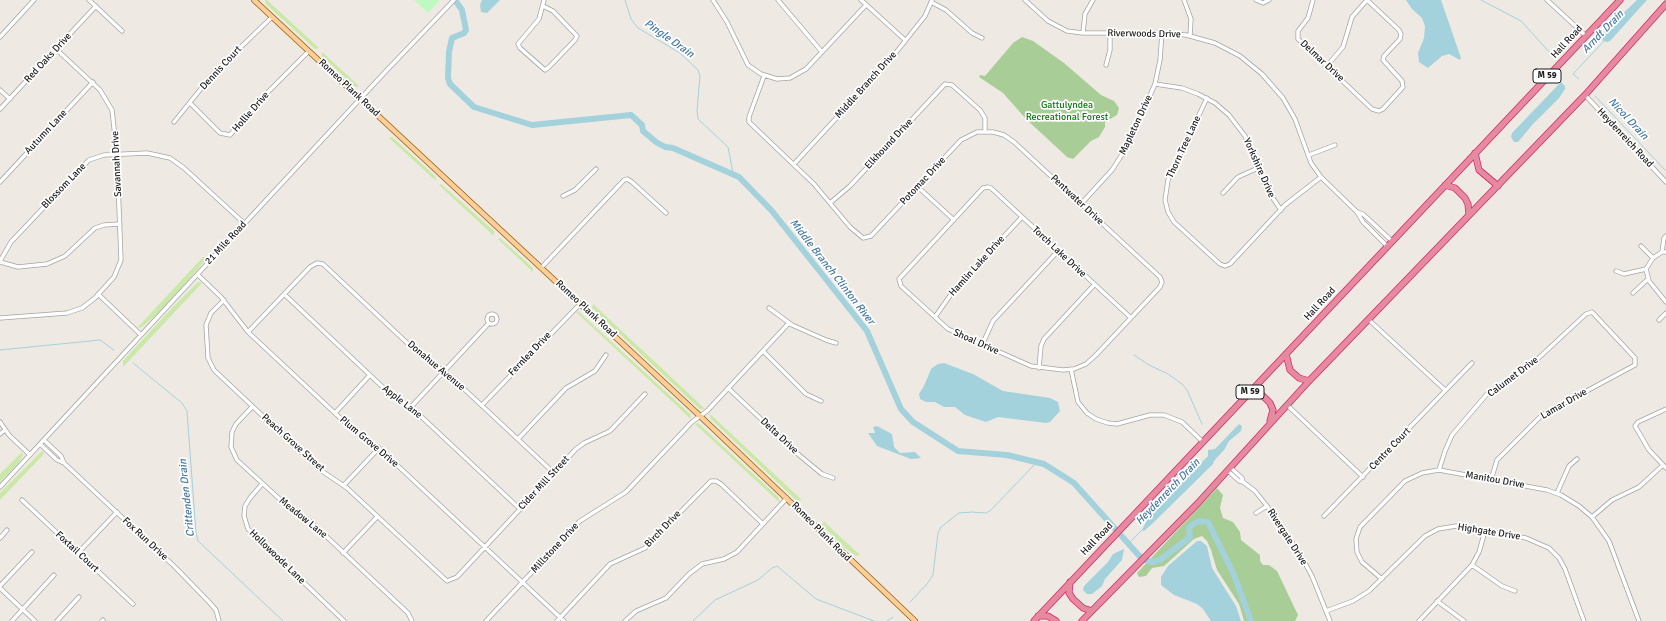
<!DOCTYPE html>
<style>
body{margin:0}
canvas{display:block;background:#eeeae3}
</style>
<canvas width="1666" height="621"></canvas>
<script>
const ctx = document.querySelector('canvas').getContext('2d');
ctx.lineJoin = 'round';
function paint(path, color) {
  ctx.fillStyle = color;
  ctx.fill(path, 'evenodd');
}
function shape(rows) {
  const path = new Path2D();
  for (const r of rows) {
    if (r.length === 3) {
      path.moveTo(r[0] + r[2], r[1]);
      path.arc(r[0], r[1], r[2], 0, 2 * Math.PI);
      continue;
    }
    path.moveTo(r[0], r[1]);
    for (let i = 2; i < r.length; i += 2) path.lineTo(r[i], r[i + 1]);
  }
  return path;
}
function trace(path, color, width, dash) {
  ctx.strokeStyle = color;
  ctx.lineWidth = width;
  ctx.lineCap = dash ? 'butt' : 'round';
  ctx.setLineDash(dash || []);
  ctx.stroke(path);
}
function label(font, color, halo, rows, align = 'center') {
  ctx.font = font + ' Signika,sans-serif';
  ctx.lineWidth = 3.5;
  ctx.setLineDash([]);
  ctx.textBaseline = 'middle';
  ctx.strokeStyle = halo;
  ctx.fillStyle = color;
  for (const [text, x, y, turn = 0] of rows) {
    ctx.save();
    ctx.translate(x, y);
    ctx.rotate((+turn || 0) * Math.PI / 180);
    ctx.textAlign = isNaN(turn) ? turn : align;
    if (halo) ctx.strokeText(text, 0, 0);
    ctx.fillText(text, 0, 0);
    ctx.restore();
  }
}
paint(shape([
 [265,0,267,0,319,48,315,49,266,4],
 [322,52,359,86,357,87,354,86,322,56],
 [392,137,435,176,436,181,389,138],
 [441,184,494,231,494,236,439,185],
 [500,238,533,268,533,272,498,239],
 [203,257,206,259,184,285,157,314,142,327,137,328],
 [198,282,202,283,123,367,123,361,173,307],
 [593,304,687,392,705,409,700,409,592,308],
 [578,311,690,414,691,419,576,312],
 [709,413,802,500,797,501,711,419],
 [698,423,778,497,780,503,695,424],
 [42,451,44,452,43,455,0,500,0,493],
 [22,452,23,455,19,462,0,482,0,474],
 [824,521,835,532,860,555,856,556,844,547,822,525]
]), '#cae8a8');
paint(shape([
 [1022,37,1033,41,1064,63,1101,95,1114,101,1119,108,1117,115,1105,122,1105,127,1099,137,1091,141,1073,159,1067,157,1026,119,1003,93,979,77,980,75,985,76,1013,43],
 [1217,488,1223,495,1220,508,1223,518,1233,522,1240,532,1241,540,1260,555,1260,561,1263,565,1269,565,1277,571,1298,615,1295,621,1244,621,1239,604,1217,570,1211,550,1207,541,1202,536,1194,539,1164,566,1152,568,1146,576,1139,577,1137,573]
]), '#a9cd97');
paint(shape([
 [414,0,440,0,428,13]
]), '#bff9c1');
paint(shape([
 [482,0,500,0,487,13,481,12,480,5],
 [1406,0,1441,0,1461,58,1460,60,1449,54,1442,56,1428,68,1419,62,1418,53,1424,38,1425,26,1422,18,1412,9],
 [1637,0,1647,0,1610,41,1607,42,1601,40,1600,37,1602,33],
 [1561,82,1565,86,1565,89,1559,98,1533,124,1518,142,1514,142,1511,137,1512,133],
 [944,363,973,374,1003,391,1050,398,1058,402,1060,411,1050,422,1046,423,998,417,986,422,965,415,955,407,944,407,935,402,926,402,920,399,919,394,924,386,931,369,938,364],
 [1239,424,1242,426,1241,431,1229,441,1224,450,1214,461,1213,464,1152,524,1144,531,1142,530,1147,520,1204,460,1208,456,1208,450,1215,449],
 [877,426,892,434,894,447,900,453,915,452,921,458,911,459,877,446,868,433,875,433,873,427],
 [1197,541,1201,541,1207,546,1212,568,1236,606,1241,621,1211,621,1203,609,1197,604,1174,595,1161,585,1161,577,1168,566],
 [1124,549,1122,560,1105,579,1102,586,1092,594,1087,594,1083,590,1084,586,1108,562,1113,554]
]), '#a3d1dc');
trace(shape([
 [625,0,631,19,638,28,680,53,698,70,700,76,697,110,698,119,728,147,733,173],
 [1481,0,1521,21,1552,55],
 [1579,79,1573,74,1605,40],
 [1595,96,1666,171],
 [0,350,100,340,114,350],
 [1134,355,1149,365,1168,374,1182,384,1187,390,1202,424],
 [133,363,182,403,187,411,196,533,198,541,283,621],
 [1129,543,1143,529],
 [910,602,927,584,933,575,938,533,941,527,959,513,971,512,986,513,990,511,1036,463],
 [693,621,715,600,758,580,772,568,777,566,816,599,874,621],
 [887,621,893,617]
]), '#a3d1dc', 1);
trace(shape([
 [455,0,462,10,466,30,464,33,452,38,449,52,448,78,450,84,474,107,532,125,631,115,642,125,643,131,656,142,665,147,673,148,739,177,772,211,867,331,901,409,913,422,958,451,1007,455,1044,464,1074,483,1143,560,1153,562,1160,560,1190,537,1189,528,1192,525,1199,521,1208,522,1234,575,1251,621]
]), '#a3d1dc', 6);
const minor = shape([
 [89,0,122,31],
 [713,0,727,22,748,65,761,74,777,79,790,78,806,69,866,5],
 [778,0,822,52],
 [861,0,905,40],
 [1025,0,1048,21,1067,31,1083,33,1162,33,1186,35,1215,43,1240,56,1262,74,1283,98,1295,119,1311,163,1321,177,1357,212,1363,214,1392,241],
 [1184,0,1191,19,1190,36],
 [1256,0,1263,3,1269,0],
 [1313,0,1308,18,1298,31,1298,39,1372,109,1379,111,1383,109,1403,87,1402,81,1383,60,1384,56,1400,39,1401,34,1399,30,1367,0],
 [1547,0,1585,35],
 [931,2,946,10,972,33,982,38],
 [543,6,553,11,577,36,575,40,549,67,545,70,520,48,518,44,539,19,544,0],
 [1083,33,1085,14,1093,0],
 [0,37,34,0],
 [1106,65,1110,50,1110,33],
 [1327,66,1343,47,1352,17,1367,0],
 [764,76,749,117,749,122,814,184,850,227,863,238,871,236,961,140,977,132,993,132,1004,135,1014,142,1160,277,1162,282,1160,287,1096,355,1086,364,1074,369,1063,370,1031,366,948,329,901,286,899,279,983,188,988,187,991,188,1131,318],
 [1155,84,1182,88,1198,94,1215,103,1229,115,1245,136,1266,188,1281,210],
 [0,90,10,99],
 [1585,95,1666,182],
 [1207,98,1168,180,1165,200,1168,212,1174,222,1220,264,1225,266,1230,264,1285,205,1321,177],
 [191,104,220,133,230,135,264,96,309,51],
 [0,109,96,6],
 [174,122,213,74,272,17],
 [1309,155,1335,145],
 [794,164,890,60,925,16,932,0],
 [0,182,93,82],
 [918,187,954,220],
 [1223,193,1238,177,1258,168],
 [563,196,575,190,596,169],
 [830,203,850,186,945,84,952,85,980,110,985,118,985,131],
 [1081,204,1112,170,1130,142,1155,84,1160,60,1162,33],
 [1357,212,1363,222,1387,246],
 [1641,246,1653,258],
 [1662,252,1664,238,1666,236],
 [0,261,11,242,81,168,89,160,104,155,147,153,170,158,184,168,245,224],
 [0,262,18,267,47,264,65,256,95,228,104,225,120,224],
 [541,268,624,180,627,179,632,182,666,213],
 [1646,269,1649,281,1666,302],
 [1616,271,1624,274,1646,269,1653,258,1662,252,1666,252],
 [198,275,221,297,248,332,353,430,383,452,564,621],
 [1633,293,1648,279],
 [98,294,141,335],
 [284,294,389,393,411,407,520,509],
 [224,300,211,313,206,325,208,358,214,370,319,469,347,488,447,581,457,577,576,449,584,443,610,431,645,394],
 [769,308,792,325,826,340,836,343],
 [492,319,5],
 [935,317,954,290,1022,217],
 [0,318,67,313,82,308,95,298,114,277,121,260,117,155,112,110,100,90,56,49],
 [1369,320,1445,390],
 [1659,320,1666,313],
 [248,332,310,267,317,263,323,264,421,356,448,374,554,473],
 [982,345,993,321,1058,251],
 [763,351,806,394,821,401],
 [1039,368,1041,346,1044,339,1094,285],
 [1071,369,1078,402,1087,413,1096,419,1108,423,1117,424,1150,415,1164,415,1182,422,1202,441],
 [728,388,799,455,822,474,833,478],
 [482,405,580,304],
 [1287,405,1363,477],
 [252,407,236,424,232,432,231,447,237,460,285,504,311,522,408,613,412,621],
 [411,407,489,323],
 [1666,409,1638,422,1635,426,1649,450,1666,468],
 [335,413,370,375],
 [0,422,9,435,30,455],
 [0,434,5,430],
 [518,439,566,388,595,371,606,355],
 [44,440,61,456,64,463,175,567,209,602,216,610,219,621],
 [40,444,57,460,64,463],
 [1439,470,1445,451,1452,435,1487,394,1530,366,1586,314,1592,312,1635,358,1635,365,1542,415,1497,460,1491,480],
 [1228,471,1239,481,1243,482,1242,478,1231,468],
 [1243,482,1255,491,1267,506,1300,554,1312,576,1330,621],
 [262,484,250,498,245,506,244,516,248,529,344,621],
 [344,485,379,448],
 [0,487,387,70,454,0],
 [1557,493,1569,466,1577,459],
 [22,500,133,604],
 [1256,513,1267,506],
 [1324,516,1472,363],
 [1592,517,1612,500,1639,487,1663,465],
 [0,538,7,530],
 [78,553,117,512],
 [343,553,377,517],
 [1472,565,1502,586,1515,591],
 [1382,579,1362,562,1357,552,1356,539,1360,527,1405,481,1422,473,1439,470,1547,490,1561,495,1579,506,1592,517,1609,541,1639,621],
 [0,586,32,552],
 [0,588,35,621],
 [1437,601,1464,621],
 [1326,611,1353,601,1369,591,1425,536,1438,529,1456,526,1526,538,1549,548,1559,558,1565,569,1584,621],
 [12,621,54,575],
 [57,621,79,597],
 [102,621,103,620],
 [486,621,580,521,626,492,692,422,707,411,789,323],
 [557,621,610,564,645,548,711,481,716,481,721,484,763,524],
 [625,621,636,611,666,598,689,574,702,564,724,559,737,552,787,498],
 [1419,621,1472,565,1479,552,1485,531]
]);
const major = shape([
 [254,0,700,416,915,621]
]);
const highway = shape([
 [1475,153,1479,170,1498,186],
 [1445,185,1455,188,1465,198,1468,204,1469,215],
 [1286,354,1290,370,1299,378,1309,381],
 [1250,391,1260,393,1270,403,1273,410,1270,421],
 [1070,582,1069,593,1073,599,1083,608,1092,611],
 [1038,616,1048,616,1056,621],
 [1034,621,1620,0],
 [1082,621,1198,503,1309,381,1585,95,1666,4]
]);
trace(minor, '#a4a4a4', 5);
trace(major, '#955e01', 6);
trace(highway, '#d72569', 7);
trace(minor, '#fff', 3.5);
trace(major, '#fbce9b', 4.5);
trace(highway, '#e58a9f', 5.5);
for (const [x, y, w] of [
 [1547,76,28],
 [1250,392,28]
]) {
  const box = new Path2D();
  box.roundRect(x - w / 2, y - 7, w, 14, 3);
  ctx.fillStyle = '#fff';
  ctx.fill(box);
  trace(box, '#1d1d1d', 1);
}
label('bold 9px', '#1d1d1d', null, [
 ["M 59",1547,76],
 ["M 59",1250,392]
]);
label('10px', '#1d1d1d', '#fff', [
 ["Riverwoods Drive",1144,34,1],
 ["Hall Road",1567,42,-47],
 ["Red Oaks Drive",48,58,-47],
 ["Delmar Drive",1322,61,43],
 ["Dennis Court",221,68,-47],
 ["Middle Branch Drive",866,85,-48],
 ["Romeo Plank Road",349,88,43],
 ["Hollie Drive",251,112,-49],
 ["Mapleton Drive",1136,125,-65],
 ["Autumn Lane",46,132,-47],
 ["Heydenreich Road",1625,138,47],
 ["Elkhound Drive",889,144,-47],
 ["Thorn Tree Lane",1184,147,-65],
 ["Savannah Drive",117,164,-93],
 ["Yorkshire Drive",1259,168,66],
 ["Potomac Drive",923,181,-47],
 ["Blossom Lane",64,186,-46],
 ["Pentwater Drive",1077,200,43],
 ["21 Mile Road",226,243,-47],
 ["Torch Lake Drive",1059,252,43],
 ["Hamlin Lake Drive",977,266,-48],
 ["Hall Road",1320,304,-47],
 ["Romeo Plank Road",586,309,43],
 ["Shoal Drive",976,342,24],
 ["Fernlea Drive",530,354,-46],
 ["Donahue Avenue",436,366,40],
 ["Calumet Drive",1513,377,-37],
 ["Apple Lane",402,402,38],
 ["Lamar Drive",1564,404,-30],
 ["Delta Drive",779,436,43],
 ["Plum Grove Drive",369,442,40],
 ["Peach Grove Street",293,443,42],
 ["Centre Court",1390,449,-46],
 ["Manitou Drive",1495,480,10],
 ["Cider Mill Street",544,483,-47],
 ["Meadow Lane",303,518,39],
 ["Birch Drive",663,529,-46],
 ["Romeo Plank Road",821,532,45],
 ["Highgate Drive",1489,532,9],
 ["Rivergate Drive",1287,537,57],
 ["Fox Run Drive",145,539,43],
 ["Hall Road",1097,539,-46],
 ["Millstone Drive",555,548,-47],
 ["Foxtail Court",77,552,43],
 ["Hollowoode Lane",277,557,44]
]);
label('10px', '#0c7a11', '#fff', [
 ["Gattulyndea",1067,105],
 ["Recreational Forest",1067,117]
]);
label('italic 11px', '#477aa3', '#fff', [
 ["Arndt Drain",1603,32,-46],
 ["Pingle Drain",669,39,35],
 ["Nicol Drain",1628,119,47],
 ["Middle Branch Clinton River",832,272,52],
 ["Heydenreich Drain",1168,492,-46],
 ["Crittenden Drain",187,498,-96]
]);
</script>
